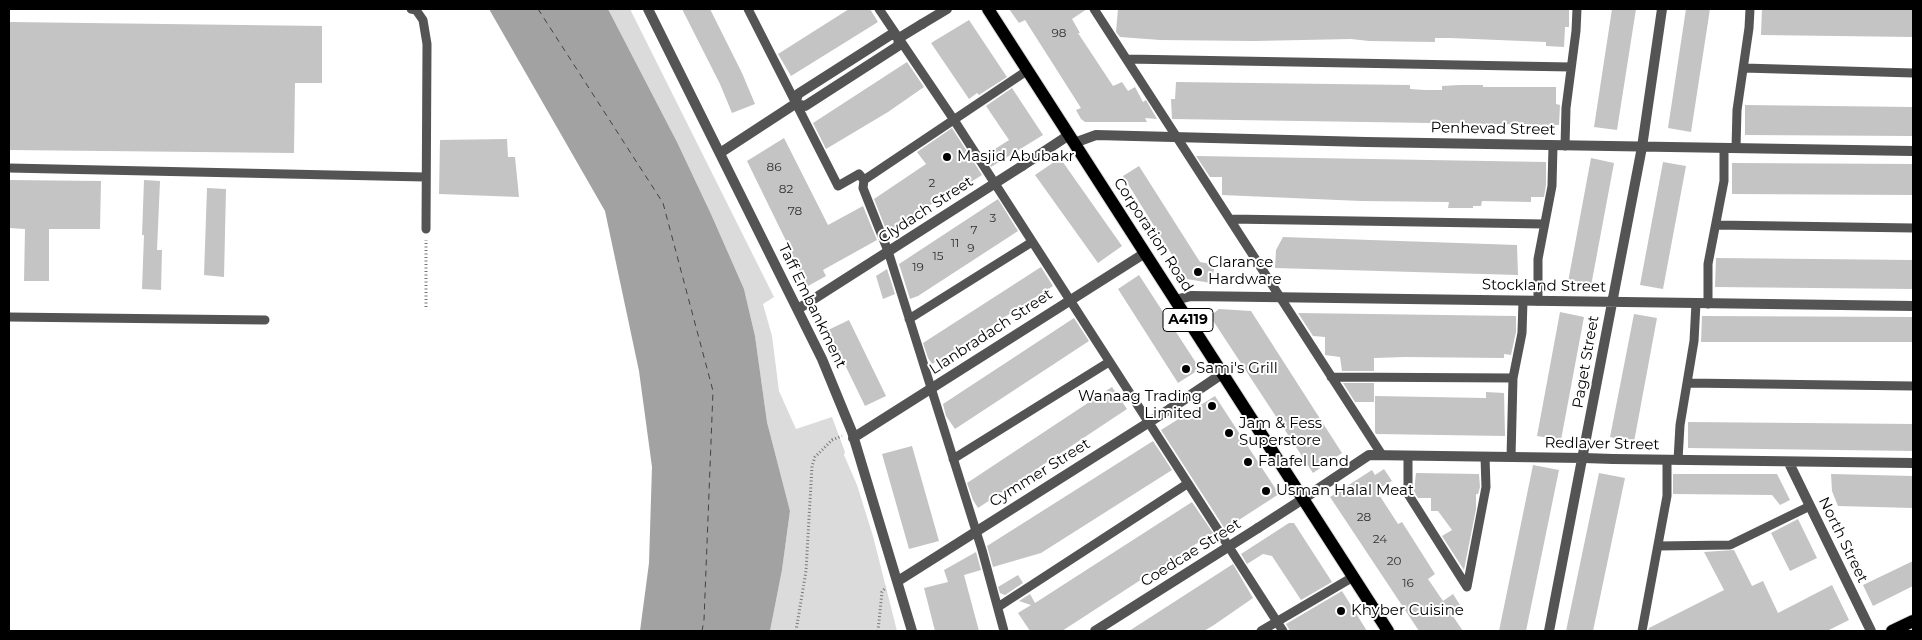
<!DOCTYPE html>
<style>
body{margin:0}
#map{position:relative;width:1922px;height:640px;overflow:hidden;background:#fff;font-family:Montserrat,sans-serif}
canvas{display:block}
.frame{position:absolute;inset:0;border:10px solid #000;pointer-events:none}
</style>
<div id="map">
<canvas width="1922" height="640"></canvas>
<div class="frame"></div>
</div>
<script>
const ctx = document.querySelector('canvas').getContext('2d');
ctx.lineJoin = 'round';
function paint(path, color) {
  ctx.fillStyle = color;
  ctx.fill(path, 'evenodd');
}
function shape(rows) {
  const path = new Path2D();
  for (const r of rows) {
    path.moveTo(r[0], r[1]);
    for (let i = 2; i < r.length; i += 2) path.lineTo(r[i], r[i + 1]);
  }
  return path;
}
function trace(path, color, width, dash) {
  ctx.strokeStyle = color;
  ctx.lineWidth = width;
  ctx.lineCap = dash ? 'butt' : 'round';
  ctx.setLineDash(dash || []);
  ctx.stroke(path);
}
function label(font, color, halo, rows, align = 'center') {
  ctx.font = font + ' Montserrat,sans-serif';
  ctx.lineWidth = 4;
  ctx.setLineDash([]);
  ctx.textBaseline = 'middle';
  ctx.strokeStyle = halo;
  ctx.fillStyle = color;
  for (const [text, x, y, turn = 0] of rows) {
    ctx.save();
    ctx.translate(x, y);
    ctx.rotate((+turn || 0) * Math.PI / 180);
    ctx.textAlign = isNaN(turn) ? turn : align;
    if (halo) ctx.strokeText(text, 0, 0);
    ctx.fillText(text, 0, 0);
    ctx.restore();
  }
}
paint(shape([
 [608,9,630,9,774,297,763,304,772,336,779,391,796,429,832,417,845,452,844,455,857,485,873,536,897,631,770,631,782,570,790,511,767,422,755,336,744,289,711,214,677,142]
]), '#dbdbdb');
paint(shape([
 [489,9,608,9,677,142,711,214,744,289,755,336,767,422,790,511,782,570,770,631,640,631,649,563,652,467,639,371,605,211]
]), '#a2a2a2');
trace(shape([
 [538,9,663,203,713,391,704,620,702,631]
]), '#434343', 1, [6, 5]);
paint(shape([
 [682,9,710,9,742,73,755,104,732,113,720,84],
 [849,9,870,9,878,22,791,76,778,54],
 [1009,9,1087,9,1072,19,1080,33,1078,33,1113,86,1122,82,1128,91,1135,87,1143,102,1146,100,1157,119,1145,118,1147,122,1085,122,1081,119,1076,110,1081,108,1025,20,1019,23],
 [1118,9,1569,9,1569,27,1565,27,1564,47,1546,46,1546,42,1450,38,1435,38,1435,42,1369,41,1351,39,1254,41,1160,40,1120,37,1116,32],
 [1612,9,1636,9,1617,130,1594,127],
 [1686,9,1710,9,1691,132,1668,128],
 [1762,9,1913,9,1913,37,1761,35],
 [969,20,1007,77,979,95,977,93,969,99,931,43],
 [9,22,322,26,322,83,295,83,294,153,9,150],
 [907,62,924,87,888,112,826,149,813,123],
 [1176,82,1410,85,1410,89,1425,90,1442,90,1442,86,1459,85,1483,85,1483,87,1556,87,1556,104,1560,105,1559,125,1172,119,1171,99,1175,99],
 [1012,88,1043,135,991,167,984,156,1009,140,986,106],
 [1745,105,1913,107,1913,136,1745,135],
 [952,128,982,175,950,195,949,193,887,232,874,199,926,164,917,152],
 [784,138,828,225,863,206,877,240,823,270,826,276,808,286,788,250,790,249,747,161],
 [507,139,508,157,515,157,519,197,439,194,440,140],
 [1196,156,1546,162,1546,185,1544,197,1531,197,1531,202,1482,201,1481,206,1473,206,1473,208,1448,208,1449,202,1361,201,1222,195,1222,177,1210,177],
 [1060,158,1122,246,1098,263,1035,175],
 [1591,158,1614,163,1591,286,1568,282],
 [1663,162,1686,166,1663,289,1640,285],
 [1732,163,1913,164,1913,195,1732,194],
 [1139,166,1200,262,1215,265,1211,283,1187,279,1123,176],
 [9,180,101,181,100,229,49,229,49,281,24,281,25,229,9,228],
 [144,180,160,181,157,250,162,250,161,290,142,289,144,235,142,235],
 [207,188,226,189,224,277,204,275],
 [998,199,1018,231,918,296,910,299,899,264],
 [1283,237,1517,245,1518,275,1275,268,1276,250],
 [1716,258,1913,260,1913,289,1715,287],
 [1041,267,1053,286,932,364,928,358,923,343],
 [887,269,895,294,883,299,876,276],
 [1139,275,1200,369,1178,383,1118,289],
 [1219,309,1251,311,1342,453,1313,473,1210,316],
 [1560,312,1584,317,1561,440,1537,436],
 [1298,313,1516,316,1516,332,1511,355,1504,354,1504,358,1405,357,1374,358,1374,371,1342,371,1340,357,1325,355,1325,337,1313,336],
 [1634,314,1657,318,1634,442,1610,437],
 [1702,316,1913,317,1913,342,1701,342],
 [1074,318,1089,341,955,429,946,416,943,404],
 [849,320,886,396,865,406,828,330],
 [1343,383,1374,383,1374,402,1355,402],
 [1112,387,1127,409,978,508,973,500,967,483],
 [1486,392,1504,393,1505,436,1376,434,1375,432,1375,396,1486,398],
 [1215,396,1279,494,1225,529,1161,430],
 [1688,422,1913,424,1913,451,1688,448],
 [1153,441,1172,470,1041,553,993,567,987,546],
 [912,446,939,541,909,549,882,454],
 [1533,465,1559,470,1526,631,1499,631],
 [1384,469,1392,481,1376,490,1398,524,1402,522,1435,574,1428,579,1443,601,1453,594,1460,605,1450,612,1463,631,1419,631,1330,497,1372,470,1375,475],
 [1416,473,1479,474,1480,487,1478,494,1476,494,1476,509,1464,570,1442,536,1452,530,1438,511,1431,511,1431,498,1418,498,1414,492],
 [1599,473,1625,478,1593,631,1566,631],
 [1673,474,1777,474,1790,500,1780,505,1772,495,1673,494],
 [1831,474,1913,476,1913,508,1838,506,1832,491],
 [1192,502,1213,533,1062,631,1030,631,1018,613,1031,605,1019,601,1030,594,1035,603],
 [1798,519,1817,558,1790,571,1771,533],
 [1289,523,1294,523,1332,582,1301,600,1272,556,1263,554,1247,564,1241,554],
 [1734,550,1752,586,1763,581,1778,613,1832,585,1849,620,1827,631,1648,631,1649,628,1724,590,1704,552],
 [976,552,981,570,964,575,979,631,935,631,924,588,948,582,944,570],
 [1913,561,1913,586,1873,606,1863,585],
 [1233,564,1253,598,1214,625,1204,631,1129,631],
 [1018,575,1023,583,1005,595,1000,593,998,587],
 [1342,591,1367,631,1290,631,1286,624]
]), '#c4c4c4');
const primary = shape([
 [988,9,1388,631],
 [1892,631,1913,621]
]);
trace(primary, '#dbdbdb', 14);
trace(shape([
 [426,307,426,240],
 [796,631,806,571,812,466,815,457,832,440,842,436],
 [878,631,882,592,886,587]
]), '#767676', 3, [1, 2.5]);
trace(shape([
 [411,9,416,10,423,20,427,44,426,229],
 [748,9,838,186,859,174,864,180,1028,70],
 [879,9,954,120,1283,631],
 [1094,9,1382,455],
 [1127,59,1571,67],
 [1744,68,1913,73],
 [1565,146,1566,108,1576,31,1577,9],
 [1736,148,1737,110,1749,28,1750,9],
 [9,168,425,177],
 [864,180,863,188,888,251,982,550,1004,631],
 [1230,219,1544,224],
 [1716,225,1913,228],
 [1538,301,1538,259,1552,186,1553,146],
 [1708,304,1708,264,1724,181,1724,148],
 [9,317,265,320],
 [909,319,1032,242],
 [1331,377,1513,378],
 [1687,383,1913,386],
 [1408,456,1408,494,1467,587,1486,487,1485,457],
 [1511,457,1513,378,1522,333,1523,301],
 [953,459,1109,362],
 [1678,460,1680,425,1694,341,1696,303],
 [1658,546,1730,545,1810,506],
 [998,607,1187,484],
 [1261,631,1353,577],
 [1642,631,1667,496,1667,460]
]), '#545454', 9);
trace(shape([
 [922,24,947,9],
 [1022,166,1069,135],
 [1170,409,1222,374],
 [1584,458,1613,459],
 [1258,528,1303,499]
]), '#545454', 10);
trace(shape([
 [648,9,822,359,852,432,912,631],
 [899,38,922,24],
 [795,104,798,94,892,34,899,38],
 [1074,143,1096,135,1366,142,1913,151],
 [720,153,795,104,805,106,898,46,899,38],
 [1175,300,1191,296,1913,306],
 [798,309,1022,166],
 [853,438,1145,253],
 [1613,459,1913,463],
 [1789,463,1871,631],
 [1303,499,1369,455,1584,458],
 [898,581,1170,409],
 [1095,631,1258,528],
 [1549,631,1642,147,1662,9]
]), '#545454', 10);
trace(primary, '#000', 12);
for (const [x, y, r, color] of [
 [947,157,5,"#000"],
 [1198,272,5,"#000"],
 [1186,369,5,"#000"],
 [1212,406,5,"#000"],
 [1229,433,5,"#000"],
 [1248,462,5,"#000"],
 [1266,491,5,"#000"],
 [1341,611,5,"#000"]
]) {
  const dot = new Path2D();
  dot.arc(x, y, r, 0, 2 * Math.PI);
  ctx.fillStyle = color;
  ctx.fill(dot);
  trace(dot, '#fff', 2);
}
label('12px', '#313131', null, [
 ["98",1059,33],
 ["86",774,167],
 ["2",932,183],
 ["82",786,189],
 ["78",795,211],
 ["3",993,218],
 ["7",974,230],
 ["11",955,243],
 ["9",971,248],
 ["15",938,256],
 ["19",918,267],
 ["28",1364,517],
 ["24",1380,539],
 ["20",1394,561],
 ["16",1408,583]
]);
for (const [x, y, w] of [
 [1188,320,50]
]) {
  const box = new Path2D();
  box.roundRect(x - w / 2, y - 11.5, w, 23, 4);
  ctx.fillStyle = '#fff';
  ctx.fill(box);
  trace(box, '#000', 1);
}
label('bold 14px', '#000', null, [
 ["A4119",1188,320]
]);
label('15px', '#000', '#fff', [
 ["Penhevad Street",1493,129,1],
 ["Clydach Street",926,210,-33],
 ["Corporation Road",1153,235,57],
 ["Stockland Street",1544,286,1],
 ["Taff Embankment",812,306,64],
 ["Llanbradach Street",991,332,-33],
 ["Paget Street",1586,362,-80],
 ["Redlaver Street",1602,444,1],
 ["Cymmer Street",1040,473,-32],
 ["North Street",1843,540,64],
 ["Coedcae Street",1191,553,-32]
]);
label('15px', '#000', '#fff', [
 ["Masjid Abubakr",957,157],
 ["Clarance",1208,263],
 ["Hardware",1208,280],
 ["Sami's Grill",1196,369],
 ["Wanaag Trading",1202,397,"right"],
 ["Limited",1202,414,"right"],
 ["Jam & Fess",1239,424],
 ["Superstore",1239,441],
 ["Falafel Land",1258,462],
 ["Usman Halal Meat",1276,491],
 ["Khyber Cuisine",1351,611]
], 'left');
</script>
